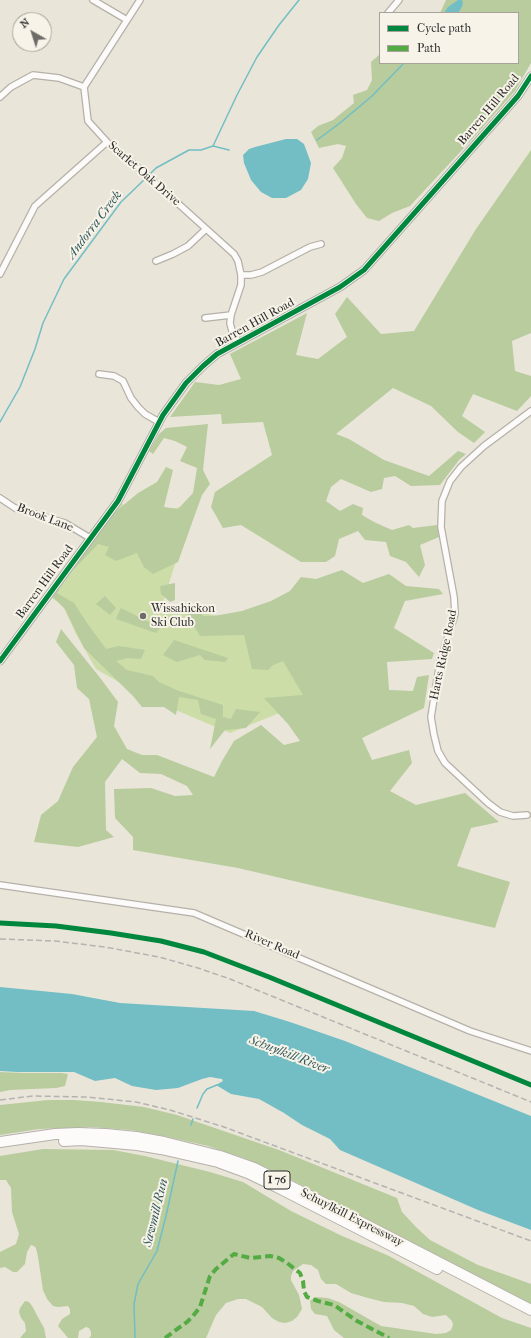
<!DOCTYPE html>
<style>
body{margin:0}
#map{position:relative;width:531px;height:1338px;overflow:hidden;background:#eae5d9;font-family:"IM FELL French Canon",serif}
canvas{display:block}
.legend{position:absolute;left:379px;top:12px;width:140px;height:52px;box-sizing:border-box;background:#f7f3e8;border:1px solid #a5a39c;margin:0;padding:5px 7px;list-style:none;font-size:12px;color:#2b2b2b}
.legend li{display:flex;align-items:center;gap:8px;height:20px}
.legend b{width:20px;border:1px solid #a5a39c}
.north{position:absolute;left:12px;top:12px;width:40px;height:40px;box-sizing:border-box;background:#f7f3e8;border:1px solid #a5a39c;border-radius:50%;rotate:321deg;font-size:11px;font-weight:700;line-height:16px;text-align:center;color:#2b2b2b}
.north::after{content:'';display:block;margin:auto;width:14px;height:18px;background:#6e6c68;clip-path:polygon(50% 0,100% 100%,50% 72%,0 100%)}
</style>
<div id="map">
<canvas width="531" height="1338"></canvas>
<ul class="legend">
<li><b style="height:5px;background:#00873e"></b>Cycle path</li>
<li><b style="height:5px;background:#54ab44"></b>Path</li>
</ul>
<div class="north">N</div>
</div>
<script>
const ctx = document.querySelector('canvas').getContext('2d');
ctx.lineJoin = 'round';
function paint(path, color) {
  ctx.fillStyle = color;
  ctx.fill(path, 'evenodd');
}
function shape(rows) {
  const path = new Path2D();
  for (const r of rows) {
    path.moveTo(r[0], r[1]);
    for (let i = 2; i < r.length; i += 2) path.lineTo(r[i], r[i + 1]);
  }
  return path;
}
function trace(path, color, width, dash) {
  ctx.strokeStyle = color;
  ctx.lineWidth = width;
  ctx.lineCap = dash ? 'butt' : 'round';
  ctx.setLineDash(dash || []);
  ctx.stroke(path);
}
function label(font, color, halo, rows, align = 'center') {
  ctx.font = font + ' "IM FELL French Canon",serif';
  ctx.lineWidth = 4;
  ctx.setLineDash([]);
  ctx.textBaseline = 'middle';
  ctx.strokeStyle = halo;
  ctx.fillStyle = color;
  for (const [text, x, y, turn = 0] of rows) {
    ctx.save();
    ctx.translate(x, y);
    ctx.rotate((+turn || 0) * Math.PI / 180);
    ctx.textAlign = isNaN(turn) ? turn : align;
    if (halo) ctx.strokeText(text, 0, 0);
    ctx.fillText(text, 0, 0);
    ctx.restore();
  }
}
paint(shape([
 [121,503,140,514,194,505,162,605,270,626,318,644,310,699,287,710,230,733,145,697,96,669,76,634,63,606,48,595,110,515]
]), '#ccdda8');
paint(shape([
 [446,0,531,0,531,63,515,91,476,135,410,206,392,213,379,221,367,218,356,204,333,168,342,158,346,146,338,144,319,148,311,132,318,126,333,120,354,103,353,95,367,90,372,80,371,62,379,55,380,63,518,63,518,13,440,13],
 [531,150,531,333,512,341,515,371,531,376,531,396,517,411,473,394,462,416,485,432,474,443,458,432,431,406,393,388,336,434,349,439,384,460,429,476,458,451,466,454,459,460,440,485,411,486,395,476,384,478,382,489,371,492,341,479,331,487,326,501,340,511,353,504,363,508,362,515,374,522,392,530,409,525,413,528,437,525,439,537,420,545,425,565,419,577,406,562,390,556,386,542,365,540,358,531,339,539,335,556,326,562,301,562,241,525,223,528,211,507,215,492,272,455,263,422,222,424,221,414,170,417,195,382,219,385,241,379,230,354,307,313,296,355,318,359,347,337,335,314,347,297,381,334,414,331,476,229],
 [208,424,203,470,210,484,202,495,178,562,153,574,144,567,137,553,116,561,105,555,109,547,98,544,74,569,72,566,107,519,138,493,157,482,166,467,173,470,164,507,178,509,193,493,197,468,180,461,187,447,175,441,164,438,153,454,149,451,159,434,166,428],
 [342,570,363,583,389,574,406,586,439,589,443,594,405,601,394,628,434,653,432,659,387,662,389,690,413,691,417,677,429,675,424,708,362,738,372,760,409,750,412,763,390,791,416,805,465,793,499,822,471,828,457,866,510,882,495,928,238,868,133,850,133,837,115,818,114,789,151,788,175,796,193,795,187,786,161,774,140,773,122,759,105,782,106,830,114,837,78,847,34,842,41,815,58,801,73,767,97,737,89,699,77,688,74,665,56,642,61,629,101,679,118,702,114,726,127,749,142,755,157,755,214,777,222,761,234,741,261,725,284,745,300,741,288,724,264,698,303,695,283,661,273,665,268,670,252,669,244,635,200,636,186,613,198,606,203,616,214,616,242,611,271,601,290,591,301,577,316,579],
 [69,572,57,593,74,603,87,623,106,649,119,646,145,650,141,659,127,658,116,661,127,670,153,676,159,682,179,691,223,705,223,717,231,719,236,709,260,712,246,728,225,730,210,749,216,719,201,714,198,700,179,697,176,715,164,707,142,707,133,696,84,648,65,609,51,595],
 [175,583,175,600,170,602,161,594,160,586],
 [105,596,116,608,110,615,96,604],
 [121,608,149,622,157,624,160,628,156,633,116,619],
 [174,640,228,658,225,662,205,660,200,655,177,662,163,655],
 [0,1072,24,1073,61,1073,68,1074,65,1086,56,1088,10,1090,0,1092],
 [48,1100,74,1100,101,1102,144,1107,177,1115,279,1150,397,1198,402,1212,416,1227,430,1240,478,1265,509,1276,531,1284,531,1304,282,1175,244,1158,208,1146,164,1136,131,1130,91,1127,39,1129,0,1135,0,1105],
 [43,1149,113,1150,145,1156,210,1172,243,1182,291,1211,340,1235,389,1256,502,1318,531,1328,531,1338,344,1338,334,1330,327,1316,315,1314,311,1309,310,1301,315,1297,328,1298,339,1302,381,1326,436,1334,446,1333,451,1330,453,1325,452,1321,446,1315,432,1317,423,1314,414,1306,402,1303,384,1302,368,1298,351,1293,336,1284,326,1284,321,1279,318,1270,311,1265,303,1264,293,1271,291,1276,291,1280,299,1295,301,1304,302,1309,297,1317,292,1321,285,1323,279,1322,272,1318,262,1307,246,1299,238,1299,226,1303,216,1315,206,1338,89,1338,91,1336,91,1332,89,1328,86,1327,79,1331,78,1338,68,1338,58,1326,62,1319,70,1314,70,1309,68,1306,58,1307,53,1306,47,1299,43,1290,38,1257,36,1248,34,1246,31,1245,27,1252,25,1264,17,1272,13,1272,5,1267,0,1268,0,1252,16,1244,19,1234,12,1212,11,1188,6,1180,0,1180,0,1156],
 [25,1301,29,1302,32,1306,44,1328,46,1338,20,1338,26,1331,25,1323,21,1318,19,1312,20,1308]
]), '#b8cc9e');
paint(shape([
 [458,0,462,0,463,3,462,7,458,13,444,13,448,7],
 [286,139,297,139,304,144,311,163,308,179,301,190,286,198,272,198,261,192,251,180,244,163,243,155,249,149,255,147],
 [0,987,72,994,120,1003,254,1011,290,1022,345,1041,531,1116,531,1230,478,1210,340,1150,330,1139,302,1125,284,1113,259,1099,231,1094,216,1085,223,1081,222,1079,210,1077,202,1079,178,1088,156,1090,132,1086,115,1078,95,1081,74,1072,17,1072,0,1071]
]), '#72bec4');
trace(shape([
 [317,140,340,123,372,96,404,63],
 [213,146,229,150],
 [149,175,156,168,189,150,201,150,213,146,237,95,257,57,279,25,299,0],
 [0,422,20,387,35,349,43,323,64,279,121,202,146,178],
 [197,1108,203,1094,207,1089,217,1085],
 [191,1125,193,1119],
 [135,1338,134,1304,138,1284,157,1251,166,1216,178,1161]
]), '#72bec4', 1.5);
const street = shape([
 [93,0,127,20],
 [140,0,84,87,88,121,107,142,141,170,234,254,238,261,241,275,241,285,231,315,230,323,232,331,238,343],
 [388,13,399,0],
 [0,97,11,87,33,75,59,78,84,87],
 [156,261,173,254,188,246,206,229],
 [0,274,35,206,107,142],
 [241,275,251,275,262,272,310,247,321,244],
 [205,318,231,315],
 [99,374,114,376,123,381,131,398,138,407,145,414,159,422],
 [0,498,15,508,65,523,90,538],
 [527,815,513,816,500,812,488,803,445,763,438,751,434,735,431,717,440,662,455,614,454,597,441,527,442,501,450,481,461,467,484,446,531,411],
 [0,885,194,913,470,1031,531,1051]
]);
const secondary = shape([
 [0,661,118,501,163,415,186,383,203,366,217,354,340,287,364,270,518,96,531,76]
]);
const highway = shape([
 [64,1141,81,1140,137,1145,161,1149,218,1162,248,1173,277,1187,437,1269],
 [0,1142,55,1134,78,1133,106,1134,136,1137,164,1142,220,1156,254,1168,322,1202,531,1310]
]);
trace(street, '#b5b1aa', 8);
trace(secondary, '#b5b1aa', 9);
trace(highway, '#b5b1aa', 12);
trace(street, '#fcfbf9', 5.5);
trace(secondary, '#fcfbf9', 7);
trace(highway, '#fcfbf9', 10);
trace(shape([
 [0,939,55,941,105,947,159,957,198,968,230,979,531,1102],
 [0,1100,33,1096,87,1097,136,1102,170,1110,224,1127,531,1241]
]), '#b4b3b1', 1.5, [6, 3]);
trace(shape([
 [165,1338,187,1322,193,1316,200,1307,210,1276,216,1269,234,1254,250,1258,270,1256,279,1258,287,1263,300,1273,303,1281,304,1291,307,1297,318,1301,334,1305,357,1321,389,1338]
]), '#54ab44', 4, [8, 4]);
trace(shape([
 [0,661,118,501,163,415,186,383,203,366,217,354,340,287,364,270,518,96,531,76],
 [0,923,56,926,111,933,161,941,204,952,269,977,531,1085]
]), '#00873e', 5);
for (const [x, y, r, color] of [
 [143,616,4,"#6e6c68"]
]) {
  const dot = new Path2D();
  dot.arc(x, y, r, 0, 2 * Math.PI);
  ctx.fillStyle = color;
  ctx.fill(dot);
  trace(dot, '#f7f3e8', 1.5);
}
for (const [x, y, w] of [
 [277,1180,26]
]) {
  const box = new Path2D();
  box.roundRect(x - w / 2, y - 9, w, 18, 3);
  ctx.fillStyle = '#f7f3e8';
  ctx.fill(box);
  trace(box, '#2b2b2b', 1);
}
label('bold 11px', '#2b2b2b', null, [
 ["I 76",277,1180]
]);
label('12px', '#2b2b2b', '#f7f3e8', [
 ["Barren Hill Road",489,110,-50],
 ["Scarlet Oak Drive",144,174,41],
 ["Barren Hill Road",255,323,-29],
 ["Brook Lane",45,518,21],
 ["Barren Hill Road",45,582,-54],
 ["Harts Ridge Road",444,655,-78],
 ["River Road",272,945,23],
 ["Schuylkill Expressway",352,1218,27]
]);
label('12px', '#2b2b2b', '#f7f3e8', [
 ["Wissahickon",151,609],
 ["Ski Club",151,623]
], 'left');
label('italic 13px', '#32585d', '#f7f3e8', [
 ["Andorra Creek",95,225,-53],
 ["Schuylkill River",289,1055,21],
 ["Sawmill Run",156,1213,-76]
]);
</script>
